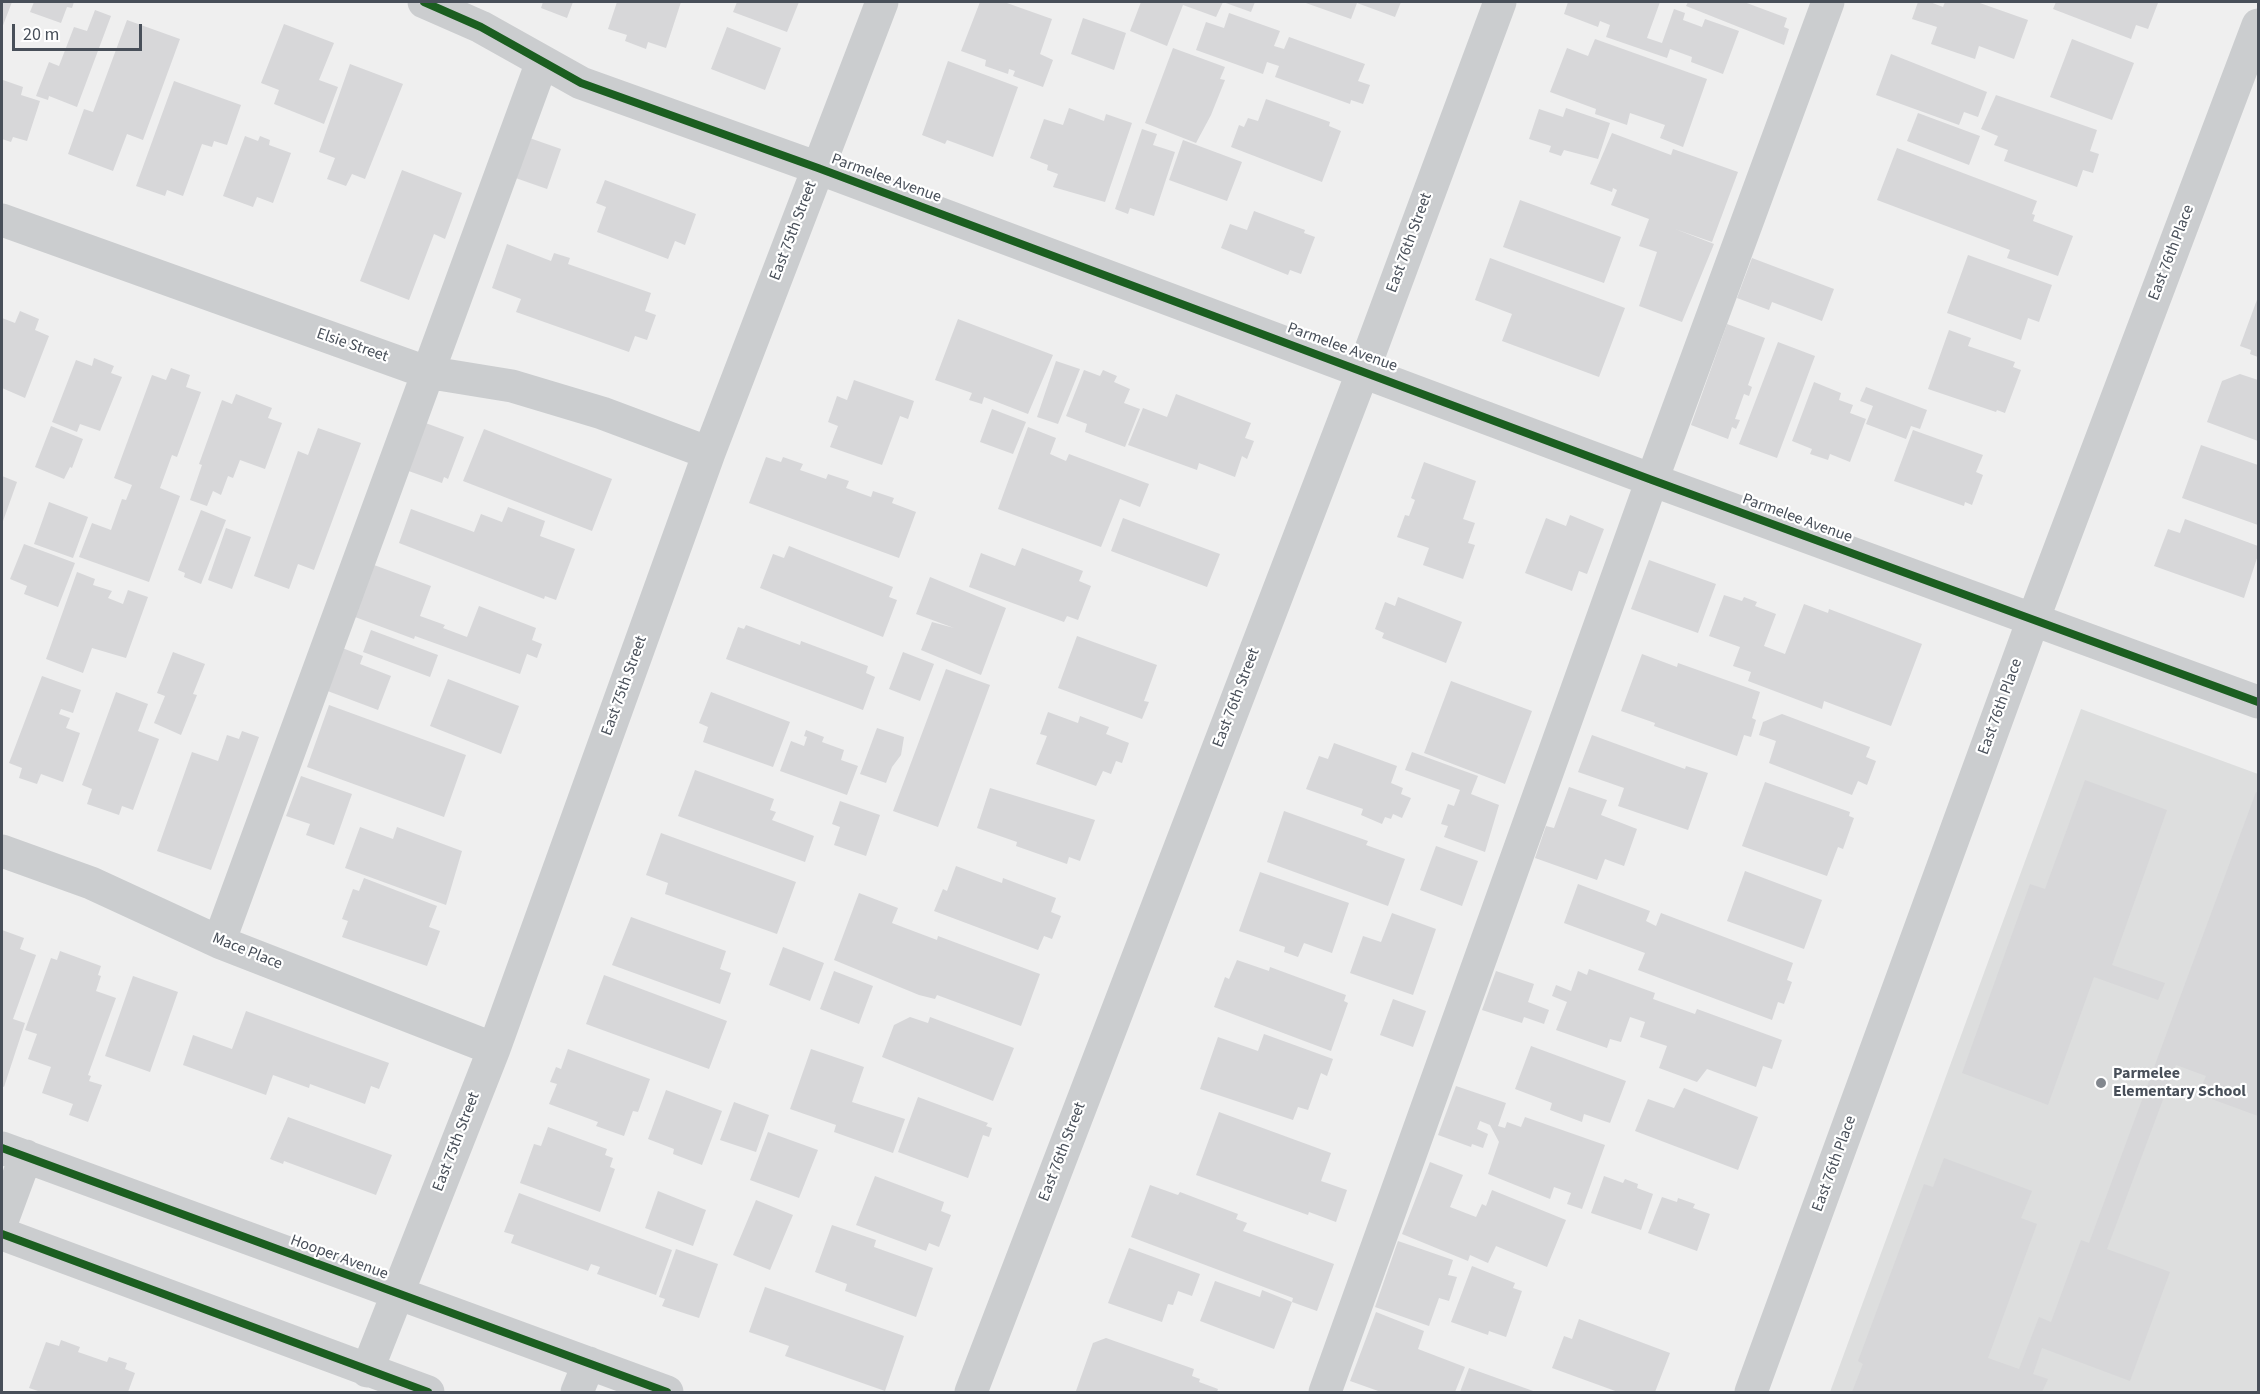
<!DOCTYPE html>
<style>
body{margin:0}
#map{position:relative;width:2260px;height:1394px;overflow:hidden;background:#efefef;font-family:"Source Sans 3",sans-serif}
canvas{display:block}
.frame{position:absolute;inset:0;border:3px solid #484f59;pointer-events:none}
.scale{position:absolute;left:12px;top:24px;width:130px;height:27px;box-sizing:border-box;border:3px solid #484f59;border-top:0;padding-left:8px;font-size:18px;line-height:21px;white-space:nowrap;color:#484f59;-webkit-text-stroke:4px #fff;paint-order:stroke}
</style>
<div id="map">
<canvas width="2260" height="1394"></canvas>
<div class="frame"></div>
<div class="scale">20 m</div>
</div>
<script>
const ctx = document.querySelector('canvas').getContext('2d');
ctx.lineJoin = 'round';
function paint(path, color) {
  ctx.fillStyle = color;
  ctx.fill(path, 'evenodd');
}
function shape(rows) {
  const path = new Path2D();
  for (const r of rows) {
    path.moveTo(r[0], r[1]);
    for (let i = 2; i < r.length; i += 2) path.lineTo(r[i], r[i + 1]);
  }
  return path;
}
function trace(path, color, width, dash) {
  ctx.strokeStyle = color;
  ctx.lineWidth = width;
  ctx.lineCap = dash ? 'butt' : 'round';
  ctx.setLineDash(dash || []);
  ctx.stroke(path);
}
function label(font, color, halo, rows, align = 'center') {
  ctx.font = font + ' "Source Sans 3",sans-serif';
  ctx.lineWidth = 4.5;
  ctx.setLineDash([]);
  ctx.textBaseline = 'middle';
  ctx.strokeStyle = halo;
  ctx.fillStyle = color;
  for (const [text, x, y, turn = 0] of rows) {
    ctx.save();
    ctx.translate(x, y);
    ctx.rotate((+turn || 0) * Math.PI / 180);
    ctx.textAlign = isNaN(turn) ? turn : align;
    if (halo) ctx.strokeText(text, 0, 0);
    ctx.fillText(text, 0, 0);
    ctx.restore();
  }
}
paint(shape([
 [2081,709,2258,774,2258,1392,1830,1392]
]), '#dddede');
paint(shape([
 [2,2,12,2,2,28],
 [34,2,74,2,72,8,67,7,61,23,30,12],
 [543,2,573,2,567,18,541,8],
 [617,2,681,2,666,48,648,42,646,49,625,41,627,35,608,29],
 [737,2,799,2,787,32,733,12],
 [980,2,1004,2,1052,19,1040,54,1053,60,1043,87,1013,76,1015,71,1009,69,1008,74,985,66,986,60,961,51],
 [1141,2,1223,2,1216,17,1183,5,1167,46,1130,31],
 [1223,2,1255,2,1251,12],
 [1303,2,1401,2,1395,17,1357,3,1351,19],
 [1568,2,1660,2,1647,38,1662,43,1674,9,1685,13,1683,20,1702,27,1705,19,1739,31,1723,74,1691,62,1692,57,1670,49,1667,58,1606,37,1610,25,1600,21,1598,27,1564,14],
 [1688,2,1744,2,1787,18,1784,27,1789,29,1784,45,1686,6],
 [1918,2,1930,2,1943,7,1945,2,1977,2,2028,20,2014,59,1979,46,1975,59,1931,44,1937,27,1912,19],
 [2056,2,2154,2,2158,3,2148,29,2136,25,2131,39,2053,9],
 [95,10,111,16,77,107,49,96,48,100,36,96,49,62,59,66,74,27,87,31],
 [1229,13,1280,31,1274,46,1284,49,1289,37,1365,64,1358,81,1370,85,1363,104,1351,100,1350,104,1275,77,1279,66,1267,62,1263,74,1196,50,1206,22,1224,28],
 [1083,18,1126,33,1114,70,1071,54],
 [127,20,180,39,143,140,127,134,113,171,68,154,84,109,93,112],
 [284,24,334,43,319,80,338,87,324,124,274,104,279,90,261,83],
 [727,27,781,48,765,90,711,69],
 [1595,39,1707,79,1683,147,1660,138,1665,125,1630,113,1627,125,1595,114,1596,109,1550,92,1567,48,1588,56],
 [2072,39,2134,63,2112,120,2050,97],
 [1173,48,1225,67,1220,79,1225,80,1211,115,1196,143,1145,123],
 [1891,54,1987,92,1978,117,1964,112,1959,125,1876,95],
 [948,61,1018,87,993,157,947,140,945,144,922,135],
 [350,64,403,84,365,179,352,174,346,186,327,179,335,158,319,152],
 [3,80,23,87,21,95,40,101,27,141,13,137,11,142,2,139],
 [174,81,241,105,227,145,214,141,212,147,202,144,183,196,167,190,165,196,136,186],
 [1996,95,2097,130,2090,151,2099,154,2093,173,2083,170,2077,187,2004,161,2008,150,1994,145,1998,136,1981,129],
 [1266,99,1330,122,1329,126,1341,131,1322,182,1231,147,1239,125,1244,127,1248,118,1258,121],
 [1069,108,1104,121,1106,114,1132,123,1105,202,1053,187,1058,174,1047,170,1048,165,1030,158,1044,119,1063,125],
 [1566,108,1610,123,1598,159,1564,150,1561,156,1549,152,1551,146,1529,139,1539,109,1563,117],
 [1918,113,1980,136,1969,165,1907,141],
 [1142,129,1157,134,1153,145,1175,152,1154,216,1130,208,1128,214,1115,209],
 [1612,133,1671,155,1673,149,1738,172,1712,242,1675,229,1714,244,1682,322,1639,306,1657,252,1639,246,1649,219,1611,205,1617,190,1613,188,1612,192,1590,184],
 [521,135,561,149,547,189,507,175],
 [245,136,258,141,260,136,270,140,269,145,291,153,273,203,257,197,253,207,223,196],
 [1183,140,1242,162,1227,201,1169,180],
 [1897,148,2037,201,2032,214,2035,215,2033,221,2073,236,2058,276,2007,258,2010,250,1877,200],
 [402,170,462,193,445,239,434,234,409,300,360,281],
 [605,180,696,214,685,245,675,241,668,259,597,232,606,207,596,203],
 [1520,200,1621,237,1604,283,1503,247],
 [1254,211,1305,230,1304,233,1315,237,1301,274,1290,270,1288,275,1221,248,1230,224,1247,230],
 [507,244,551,261,554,253,570,258,568,264,651,293,645,311,656,315,647,340,635,336,629,352,516,312,521,299,492,288],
 [1968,255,2052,285,2039,322,2028,318,2021,340,1947,313],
 [1490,258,1625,308,1599,377,1502,341,1512,314,1475,300],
 [1752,258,1834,289,1822,321,1772,302,1769,310,1737,298],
 [2258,297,2258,357,2250,354,2251,350,2240,346],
 [20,311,39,319,35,330,49,336,25,398,2,388,2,318,15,323],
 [958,319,1053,355,1028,414,984,397,982,404,969,400,972,393,935,380],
 [1727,324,1765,338,1748,385,1752,387,1749,396,1744,394,1735,419,1740,420,1736,429,1732,427,1728,439,1691,425],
 [1949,330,1971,338,1968,346,2015,362,2013,367,2021,370,2005,413,1997,410,1996,412,1928,389],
 [1778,342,1815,356,1777,458,1739,444],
 [94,358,114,366,111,373,122,377,100,431,80,424,77,432,52,422,76,360,92,366],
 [1056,361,1080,369,1058,424,1037,417],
 [171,368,190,375,186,387,201,392,177,457,172,455,160,488,180,496,149,582,79,557,92,523,111,530,122,499,126,500,132,485,114,478,152,375,166,380],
 [1084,370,1100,376,1103,370,1117,376,1114,382,1130,389,1124,403,1140,409,1125,447,1085,432,1087,424,1066,416],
 [2240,374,2258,380,2258,441,2207,422,2222,381],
 [854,380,914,401,908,419,900,416,882,465,830,447,838,426,828,422,837,396,847,400],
 [1814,382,1841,393,1839,400,1853,405,1850,413,1866,419,1850,462,1830,454,1828,460,1810,454,1812,449,1792,441],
 [1866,387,1927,410,1920,429,1911,426,1906,439,1866,424,1873,406,1860,401],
 [236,394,272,408,268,418,282,423,265,469,240,460,233,478,228,476,221,495,213,491,207,506,190,500,202,465,199,464,222,400,232,404],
 [1176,394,1251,423,1245,438,1254,441,1247,459,1242,456,1235,477,1199,463,1197,470,1128,445,1143,408,1167,417],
 [992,409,1026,422,1013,454,980,442],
 [420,421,464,437,448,479,444,477,442,483,403,469],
 [51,426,83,439,72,468,70,467,64,479,35,467],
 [1028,427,1056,438,1050,454,1066,461,1069,454,1149,484,1140,507,1120,499,1101,547,998,509],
 [318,428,361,443,314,570,298,564,289,589,254,576,298,451,308,455],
 [484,429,612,479,592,531,463,481],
 [1913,430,1983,455,1976,472,1983,475,1972,505,1965,502,1964,506,1894,481],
 [2201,445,2258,465,2258,525,2182,498],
 [766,457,781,462,783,457,803,464,800,470,826,479,828,474,849,481,846,488,871,497,873,491,894,498,892,503,916,512,899,558,749,503],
 [1424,462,1476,481,1463,519,1475,523,1468,543,1475,545,1463,579,1423,565,1429,548,1397,537,1405,515,1409,516,1415,500,1411,498],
 [2,476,17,482,2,524],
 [49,502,88,517,73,558,34,544],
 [508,507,545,521,540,536,575,549,556,600,545,596,544,599,399,543,411,509,474,532,481,514,502,522],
 [201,510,226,520,201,584,184,577,185,573,178,570],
 [1570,515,1604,529,1587,574,1579,571,1572,591,1525,573,1546,518,1566,526],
 [1123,518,1220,554,1207,587,1111,551],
 [2185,519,2258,546,2258,555,2244,598,2154,566,2168,529,2180,533],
 [226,528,251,537,232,589,208,580],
 [24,544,75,563,58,607,24,594,27,586,10,579],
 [789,546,893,587,889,597,897,600,883,637,760,588,773,554,784,558],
 [1022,548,1083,571,1079,581,1091,586,1078,620,1067,616,1064,622,969,587,981,553,1015,566],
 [1649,560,1716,584,1698,633,1631,609],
 [374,565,431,586,420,616,445,625,443,628,467,637,479,606,536,628,532,640,542,644,537,658,527,654,520,674,415,636,414,639,355,617],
 [77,572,95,579,93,585,112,591,108,598,123,604,128,590,148,597,126,658,92,648,83,673,46,659],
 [930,577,1006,608,981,675,921,650,932,622,954,628,916,614],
 [1724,595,1742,601,1744,597,1757,602,1755,606,1776,614,1764,646,1785,654,1804,604,1828,613,1829,609,1922,644,1891,726,1824,701,1822,709,1748,681,1751,672,1733,666,1740,647,1709,636],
 [1398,597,1462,622,1446,663,1382,638,1384,633,1375,629,1385,602,1395,606],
 [746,625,800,645,801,641,868,666,866,673,875,677,863,710,726,659,738,627,744,629],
 [371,630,438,655,430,677,363,652],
 [1077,636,1157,665,1144,701,1149,702,1142,719,1058,688],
 [337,646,363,656,360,664,391,676,378,710,317,687],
 [173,652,205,664,193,694,197,695,181,735,154,723,165,696,157,693],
 [903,652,934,664,920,701,889,689],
 [1642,654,1677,667,1678,663,1760,692,1752,718,1756,720,1751,737,1744,735,1737,756,1654,726,1655,723,1621,711],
 [946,669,990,685,938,827,893,811],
 [42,676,81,690,73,713,61,709,59,714,70,718,66,728,80,733,63,782,41,774,37,784,19,778,22,768,9,763],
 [448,679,519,706,501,754,430,726],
 [1451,681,1532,711,1505,784,1424,753],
 [116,692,148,704,138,731,159,739,133,810,122,806,119,815,87,804,92,789,82,785],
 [711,692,790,722,773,767,703,742,708,727,699,723],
 [329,705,466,755,444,817,307,767],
 [1048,712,1078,723,1080,716,1109,727,1106,734,1129,743,1122,763,1116,761,1111,774,1103,771,1096,786,1036,764,1047,736,1040,734],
 [1782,714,1870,747,1866,757,1876,761,1867,785,1858,781,1852,795,1769,763,1776,741,1759,735,1763,722],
 [877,728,904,737,901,755,892,767,886,783,860,774],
 [806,730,824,737,822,742,844,750,841,760,858,766,847,795,780,771,791,741,804,746,807,737,804,736],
 [242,731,259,737,211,870,157,851,192,752,218,761,227,735,239,739],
 [1592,735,1685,769,1686,766,1708,773,1688,830,1618,806,1624,788,1578,772],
 [1334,743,1397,766,1391,783,1403,788,1401,794,1411,798,1402,818,1393,814,1391,819,1385,817,1382,824,1361,815,1363,809,1306,789,1319,756,1328,759],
 [1412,752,1478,776,1471,794,1499,805,1485,852,1444,837,1448,826,1441,824,1448,804,1454,806,1460,790,1405,770],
 [695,770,774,799,770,810,776,812,772,820,814,836,805,862,678,816],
 [301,776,352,794,334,845,306,835,310,824,286,816],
 [2085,780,2167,810,2112,965,2165,983,2158,1000,2094,977,2048,1105,1962,1073,2030,884,2045,889],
 [1765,782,1850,812,1849,816,1854,818,1843,849,1838,847,1827,876,1742,846],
 [1569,787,1607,800,1601,815,1637,829,1624,866,1605,859,1597,880,1535,858,1546,826,1554,828],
 [990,788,1095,820,1080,861,1069,857,1067,864,1016,846,1017,842,977,828],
 [2256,792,2258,793,2258,1116,2198,1094,2206,1076,2176,1065,2107,1249,2170,1272,2130,1381,2042,1348,2033,1374,2048,1379,2042,1392,1852,1392,1863,1364,1858,1361,1924,1184,1933,1187,1944,1158,2032,1191,2021,1218,2037,1224,1988,1358,2019,1369,2039,1317,2051,1322,2081,1240,2089,1243],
 [840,801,880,815,866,856,834,845,840,827,832,824],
 [1284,811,1368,841,1366,845,1405,859,1388,906,1267,862],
 [360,827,393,839,397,827,462,851,446,905,345,868],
 [661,833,796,882,777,934,665,894,668,883,646,875],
 [1436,846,1478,861,1462,906,1420,890],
 [956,866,1002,883,1003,878,1056,898,1051,912,1061,916,1052,939,1044,936,1038,950,934,911,943,889,947,891],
 [1745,871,1822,900,1804,949,1727,921],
 [1260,872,1349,903,1332,953,1304,943,1298,957,1284,952,1285,947,1239,931],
 [364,878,437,906,429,927,440,931,427,966,342,937,348,921,342,919,353,889,359,891],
 [1578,884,1650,911,1646,921,1656,926,1661,913,1793,963,1787,980,1792,982,1784,1004,1778,1002,1772,1020,1638,970,1645,953,1564,923],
 [859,893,898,908,892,923,937,940,938,936,1040,974,1021,1026,937,995,935,999,919,995,834,960],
 [1392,913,1436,929,1413,995,1350,973,1363,936,1381,942],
 [631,917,726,951,720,969,731,973,720,1004,612,965],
 [2,930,24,938,20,949,36,955,13,1019,25,1023,4,1087,2,1086],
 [783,947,824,963,810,1001,769,985],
 [60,951,101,966,98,975,101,976,96,991,116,998,88,1075,91,1076,89,1081,102,1085,88,1122,69,1115,73,1104,42,1093,51,1067,28,1059,37,1034,25,1030,51,958,57,960],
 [1237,960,1269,971,1270,967,1346,995,1344,1001,1348,1003,1331,1051,1214,1007,1225,977,1229,979],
 [1589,969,1655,993,1653,999,1695,1014,1697,1009,1782,1040,1772,1069,1763,1066,1756,1087,1707,1069,1697,1082,1659,1068,1667,1046,1640,1037,1645,1022,1630,1017,1621,1042,1610,1039,1607,1048,1556,1030,1567,1002,1552,996,1556,985,1571,991,1578,971,1587,975],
 [834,971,873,986,859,1024,820,1009],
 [1496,971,1534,984,1528,1002,1549,1010,1544,1024,1524,1017,1522,1023,1482,1010],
 [604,975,727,1021,709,1069,586,1024],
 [133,976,178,992,150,1072,105,1056],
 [1393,999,1426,1011,1413,1047,1380,1035],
 [246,1011,389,1063,379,1089,371,1086,365,1104,310,1084,309,1088,273,1075,266,1095,183,1065,193,1035,232,1049],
 [910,1017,928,1023,930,1017,1014,1048,993,1101,882,1057,894,1025],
 [1264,1034,1333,1059,1327,1076,1321,1073,1308,1110,1298,1107,1293,1120,1200,1089,1218,1037,1258,1051],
 [1531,1046,1626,1081,1610,1123,1584,1114,1582,1122,1550,1110,1552,1103,1515,1089],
 [568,1049,650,1079,638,1112,633,1111,624,1136,596,1126,598,1122,549,1104,557,1084,550,1082,556,1067,561,1069],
 [811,1049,864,1067,852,1102,905,1119,893,1153,834,1132,836,1125,790,1109],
 [1456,1086,1506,1103,1498,1126,1505,1128,1507,1122,1521,1127,1525,1117,1605,1145,1582,1209,1567,1204,1571,1193,1554,1187,1550,1199,1488,1174,1499,1142,1490,1125,1480,1121,1477,1129,1488,1134,1483,1148,1472,1144,1471,1147,1438,1135],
 [1684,1088,1758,1117,1738,1170,1635,1131,1648,1099,1674,1108],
 [666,1090,722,1111,702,1165,673,1154,674,1149,648,1139],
 [918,1097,988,1123,986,1126,992,1128,989,1137,983,1135,968,1178,898,1152],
 [734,1102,769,1115,756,1152,720,1140],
 [1219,1112,1331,1153,1321,1181,1347,1190,1336,1222,1309,1212,1308,1215,1196,1175],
 [288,1117,392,1155,376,1195,284,1161,283,1164,270,1159],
 [548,1127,607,1149,605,1155,613,1158,610,1167,615,1169,600,1212,520,1183,534,1144,541,1146],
 [768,1132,818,1150,799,1198,750,1180],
 [1430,1162,1463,1175,1450,1207,1476,1217,1482,1204,1486,1206,1492,1190,1566,1220,1547,1267,1496,1246,1488,1263,1470,1255,1468,1261,1402,1234],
 [875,1176,944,1202,941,1211,951,1215,939,1247,929,1243,926,1251,856,1225],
 [1604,1176,1623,1183,1625,1179,1638,1184,1637,1188,1653,1194,1641,1230,1591,1213],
 [1150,1185,1178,1195,1180,1192,1238,1214,1236,1219,1247,1223,1243,1231,1334,1264,1317,1311,1292,1302,1293,1298,1131,1237],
 [658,1191,706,1210,693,1246,645,1228],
 [519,1193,672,1250,656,1295,597,1274,600,1267,591,1264,588,1271,511,1243,514,1235,504,1232],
 [1662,1197,1677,1202,1678,1198,1695,1204,1693,1208,1710,1214,1697,1251,1648,1233],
 [756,1200,793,1215,770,1270,733,1255],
 [832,1225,876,1240,874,1247,933,1268,916,1317,845,1291,847,1284,815,1272],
 [1398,1241,1453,1260,1448,1275,1457,1277,1449,1301,1439,1298,1429,1326,1375,1307],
 [1129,1248,1200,1274,1192,1296,1178,1291,1173,1305,1168,1304,1162,1322,1108,1303],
 [676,1249,718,1264,699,1318,662,1306,665,1299,659,1297],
 [1472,1266,1515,1283,1513,1288,1522,1291,1506,1337,1489,1331,1488,1335,1451,1322],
 [1215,1281,1260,1297,1262,1290,1292,1302,1274,1349,1200,1321],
 [765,1287,904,1336,885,1391,785,1356,789,1346,749,1332],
 [1376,1312,1424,1331,1418,1349,1465,1367,1455,1392,1381,1392,1350,1381],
 [1579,1319,1670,1353,1655,1392,1618,1392,1552,1368,1564,1336,1572,1339],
 [1106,1338,1194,1369,1192,1376,1200,1379,1199,1382,1218,1389,1217,1392,1076,1391,1093,1343],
 [61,1340,80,1347,78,1352,107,1362,109,1357,127,1363,125,1369,135,1373,128,1392,41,1392,29,1388,46,1342,59,1346],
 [1469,1368,1536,1392,1460,1392]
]), '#d7d7d9');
trace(shape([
 [424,2,481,27,581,83,818,168,1652,480,2258,702],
 [2,220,426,372,512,386,602,413,709,453],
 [2,851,91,883,219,942,494,1049],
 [219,942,542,62],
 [2,1148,667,1392],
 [2,1221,26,1156],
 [2,1234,428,1392],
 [367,1371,494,1049,709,453,882,2],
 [577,1392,589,1363],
 [971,1392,1363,371,1500,2],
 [1325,1392,1652,480,1828,2],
 [1751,1392,2033,620,2258,25]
]), '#cbcdcf', 33);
trace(shape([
 [424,2,481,27,581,83,818,168,1652,480,2258,702],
 [2,1148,667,1392],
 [2,1234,428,1392]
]), '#1b5e20', 8);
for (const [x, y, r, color] of [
 [2101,1083,6,"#82878e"]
]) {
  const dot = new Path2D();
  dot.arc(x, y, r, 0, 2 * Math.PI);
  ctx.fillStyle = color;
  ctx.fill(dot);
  trace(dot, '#fff', 2);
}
label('16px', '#484f59', '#fff', [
 ["Parmelee Avenue",886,179,20],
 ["East 75th Street",794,231,-69],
 ["East 76th Street",1410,243,-70],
 ["East 76th Place",2172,253,-69],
 ["Elsie Street",352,346,19],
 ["Parmelee Avenue",1342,348,20],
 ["Parmelee Avenue",1797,519,20],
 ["East 75th Street",625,686,-70],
 ["East 76th Street",1237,698,-69],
 ["East 76th Place",2001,707,-70],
 ["Mace Place",247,952,22],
 ["East 75th Street",457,1142,-69],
 ["East 76th Street",1063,1152,-69],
 ["East 76th Place",1835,1164,-70],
 ["Hooper Avenue",339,1258,20]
]);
label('bold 16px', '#484f59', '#fff', [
 ["Parmelee",2113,1074],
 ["Elementary School",2113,1092]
], 'left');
</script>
